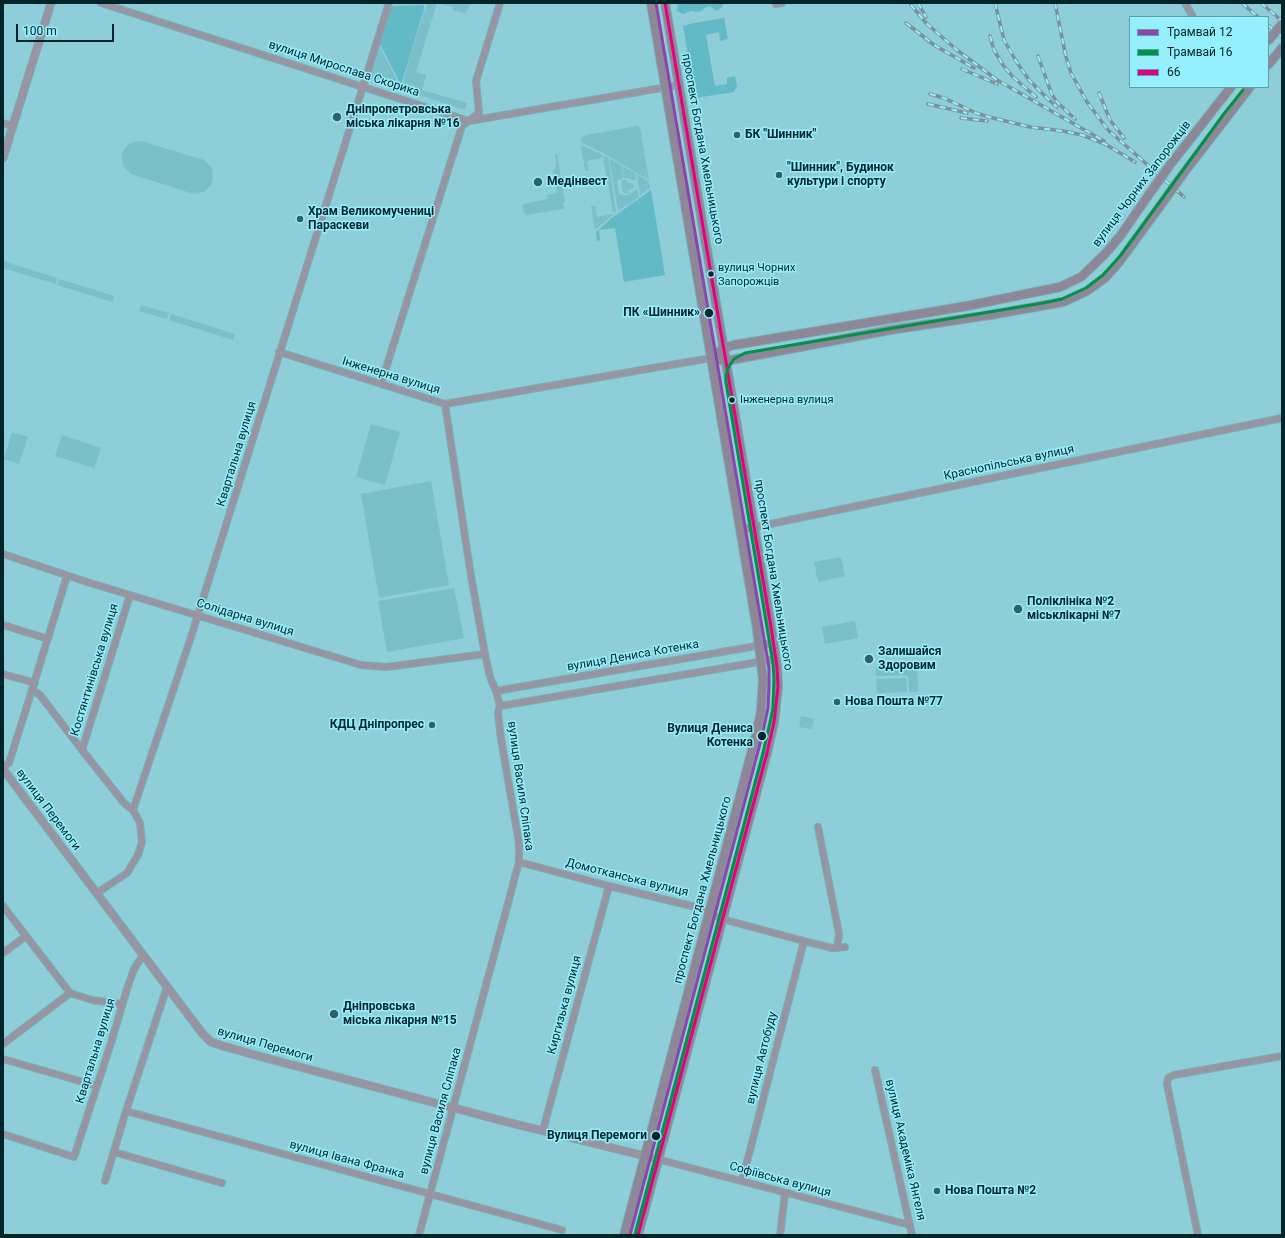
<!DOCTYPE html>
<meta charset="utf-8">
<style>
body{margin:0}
#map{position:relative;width:1285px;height:1238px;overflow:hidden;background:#8eced8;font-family:Roboto,sans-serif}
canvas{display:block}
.frame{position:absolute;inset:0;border:4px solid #002429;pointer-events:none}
.legend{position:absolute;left:1129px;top:16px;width:140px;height:72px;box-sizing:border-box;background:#96effd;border:1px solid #5a9ea8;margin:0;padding:5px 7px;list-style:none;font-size:12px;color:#002429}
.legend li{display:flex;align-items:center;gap:8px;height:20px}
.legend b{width:20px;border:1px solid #5a9ea8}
.scale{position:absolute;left:16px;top:24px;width:98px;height:18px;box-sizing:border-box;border:2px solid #002429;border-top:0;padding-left:5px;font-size:12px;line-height:14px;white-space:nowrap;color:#002429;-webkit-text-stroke:3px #96effd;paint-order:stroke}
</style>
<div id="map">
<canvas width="1285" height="1238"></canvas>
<div class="frame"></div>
<ul class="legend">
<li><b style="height:5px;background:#8e44ad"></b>Трамвай 12</li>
<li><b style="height:5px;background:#00924b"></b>Трамвай 16</li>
<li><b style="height:5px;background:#e5007d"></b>66</li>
</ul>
<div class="scale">100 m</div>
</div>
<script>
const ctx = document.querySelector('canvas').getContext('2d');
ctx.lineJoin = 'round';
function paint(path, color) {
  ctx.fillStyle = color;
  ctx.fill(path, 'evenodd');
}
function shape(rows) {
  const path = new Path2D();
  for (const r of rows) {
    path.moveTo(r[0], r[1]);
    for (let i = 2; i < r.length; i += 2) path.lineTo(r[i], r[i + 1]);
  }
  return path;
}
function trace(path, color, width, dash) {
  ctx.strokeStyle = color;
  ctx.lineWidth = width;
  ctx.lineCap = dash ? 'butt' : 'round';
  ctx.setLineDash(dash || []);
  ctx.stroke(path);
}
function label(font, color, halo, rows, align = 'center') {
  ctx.font = font + ' Roboto,sans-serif';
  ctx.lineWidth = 3;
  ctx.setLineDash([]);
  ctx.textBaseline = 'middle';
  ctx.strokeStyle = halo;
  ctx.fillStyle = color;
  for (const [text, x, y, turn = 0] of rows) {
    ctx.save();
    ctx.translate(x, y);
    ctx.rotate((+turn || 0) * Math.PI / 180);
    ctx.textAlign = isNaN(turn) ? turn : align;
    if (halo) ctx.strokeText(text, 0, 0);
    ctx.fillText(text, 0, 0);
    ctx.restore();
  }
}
paint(shape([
 [427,3,437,3,416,72,426,75,422,90,467,103,465,110,404,90,402,87,408,63],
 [438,3,472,3,465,13,453,10,453,7],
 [379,45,386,59,402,90,373,81,369,75],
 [637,126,640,128,649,180,605,154,581,142,581,138,586,135],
 [141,141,204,160,212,168,213,178,212,184,204,192,194,194,131,174,123,166,122,154,125,148,129,144,135,142],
 [581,145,603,155,602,158,587,161,589,171,585,171],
 [555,154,557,154,565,202,563,202,564,209,526,215,523,210,522,206,524,204,548,199,547,195,557,193,553,170,555,169,556,164],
 [605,156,608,157,616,212,613,212,603,158],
 [609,158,621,165,623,178,617,181,619,194,626,196,637,189,639,197,618,211],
 [622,166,635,173,636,181,624,177],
 [637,174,649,182,650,188,640,195],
 [626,180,628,183,632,183,634,185,633,189,629,189,628,193,624,193,622,190,623,187,621,184,622,181],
 [591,206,595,206,597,217,614,214,595,230],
 [3,261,57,278,56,284,3,268],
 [59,279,114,296,112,302,57,285],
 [141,305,169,313,167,319,139,311],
 [171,314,235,334,233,340,169,320],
 [371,424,400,432,385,485,356,477],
 [12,432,28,437,19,464,4,459],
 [62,435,101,448,94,468,55,456],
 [431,481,449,585,379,598,361,494],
 [841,557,845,576,818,582,814,562],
 [454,588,464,638,387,652,378,601],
 [855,621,858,638,825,644,822,627],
 [917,666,918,692,909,692,908,675,876,676,876,667],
 [906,678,907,692,877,693,876,679],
 [801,716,814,719,812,729,799,727]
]), '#7abfc9');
paint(shape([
 [678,3,722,3,723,6,717,11,709,6,699,12,691,11,683,14,677,11],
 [424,5,424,9,401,85,380,44,392,6],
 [724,18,728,39,720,41,719,32,706,35,715,86,727,84,727,78,735,76,737,86,734,92,695,98,683,26,694,23],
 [651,190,665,275,624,282,615,228,599,230,600,240,597,241,596,232,613,217]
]), '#62bac7');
const minor = shape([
 [101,3,469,121,679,85],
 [1185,3,1193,17],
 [776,4,782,3],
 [3,123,13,126],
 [279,352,445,404,711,358],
 [381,384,462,126,479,113,476,81,500,3],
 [741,530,1282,418],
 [3,554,87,582,361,665,387,667,485,654],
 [3,625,48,639],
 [3,674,35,683],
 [32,690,40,695,82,750,124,803,133,810,140,823,142,842,138,855,127,873,97,893],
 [496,691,774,643],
 [500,706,776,659],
 [82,750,130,595],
 [3,767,9,763,32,690,67,576],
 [133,810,191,637,389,3],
 [818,827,839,934,837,948],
 [519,862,609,886,700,908,722,919,804,941,832,948,845,947],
 [3,906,70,993,92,1000,122,1004],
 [3,953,26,936],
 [3,1044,70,993],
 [3,1059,97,1086],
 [875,1070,912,1235],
 [126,1111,562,1230],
 [543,1130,609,886],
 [3,1134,74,1157,111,1043,127,989,134,969,143,955],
 [114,1152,222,1183],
 [645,1156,910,1225],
 [105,1181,126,1111,167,987],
 [742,1181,804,941],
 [419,1235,519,862,519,843,501,739,498,713,500,706,496,691,490,677,485,654,471,576,445,404],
 [780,1235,785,1193],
 [1198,1235,1167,1084,1168,1078,1174,1075,1282,1056]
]);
const tertiary = shape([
 [3,158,51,3],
 [3,769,202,1033,211,1042,223,1046,262,1057,507,1122,645,1156]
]);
const secondary = shape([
 [1268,65,1282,48],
 [1170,165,1231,87],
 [1183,174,1250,87],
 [711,358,726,361,890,330,990,315,1063,302,1087,291,1105,278,1120,261,1163,202],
 [711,358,724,348,734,345,967,306,1060,287,1081,277,1105,254,1121,235,1150,193],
 [624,1235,756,735,761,711,763,680,757,629,651,3],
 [638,1235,767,753,774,722,778,687,777,667,771,627,665,3]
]);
trace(minor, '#7aaab3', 8);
trace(tertiary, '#7aaab3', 9);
trace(secondary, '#7aaab3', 10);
trace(minor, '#9894a2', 5.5);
trace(tertiary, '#9894a2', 7);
trace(secondary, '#8e8798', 8);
const rail = shape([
 [918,3,926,17],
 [995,3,1004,40,1016,61,1029,80,1048,99,1057,107],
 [1055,3,1066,57,1071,73,1087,102,1108,130,1184,197],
 [1242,3,1258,17],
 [1261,3,1282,21],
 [911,5,927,24,957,50,997,80,1104,141],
 [906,23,934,45,974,68],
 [1268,25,1282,37],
 [990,36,994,50,1003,65,1013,77,1036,97],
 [1038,56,1052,95,1058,103,1075,119],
 [962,69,997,84],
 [1099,93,1110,120,1124,138],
 [930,94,944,98,976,113,989,117,1030,127,1063,131,1082,135,1105,144,1135,162],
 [928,104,967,113],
 [961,118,987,121]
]);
trace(rail, '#7a929c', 3.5);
trace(rail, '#96effd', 2, [6]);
const secondaryBridge = shape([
 [1268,41,1282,24],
 [1150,193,1170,165],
 [1163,202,1183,174]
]);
trace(secondaryBridge, '#7aaab3', 10, []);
trace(secondaryBridge, '#8e8798', 8);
trace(shape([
 [638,1235,767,753,774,722,778,687,777,667,771,627,665,3]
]), '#e5007d', 3);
trace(shape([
 [630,1235,762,736,768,708,769,686,769,668,656,3]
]), '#8e44ad', 3);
trace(shape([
 [635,1235,763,753,773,709,774,679,773,663,726,382,726,375,729,366,734,359,745,353,1043,303,1062,299,1086,288,1103,275,1121,255,1223,115,1243,90]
]), '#00924b', 3);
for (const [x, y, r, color] of [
 [337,117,5,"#326066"],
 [737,135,4,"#326066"],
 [779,175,4,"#326066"],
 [538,182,5,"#326066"],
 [300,219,4,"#326066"],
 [711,274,3.5,"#002429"],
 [709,313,5,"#002429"],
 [732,400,3.5,"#002429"],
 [1018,609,5,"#326066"],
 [869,659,5,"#326066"],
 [837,702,4,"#326066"],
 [432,725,4,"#326066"],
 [762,736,5,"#002429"],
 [334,1014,5,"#326066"],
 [656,1136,5,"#002429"],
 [937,1191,4,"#326066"]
]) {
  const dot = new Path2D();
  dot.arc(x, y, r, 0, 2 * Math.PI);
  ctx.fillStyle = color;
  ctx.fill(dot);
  trace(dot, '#96effd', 1.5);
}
label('11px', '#002429', '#96effd', [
 ["вулиця Чорних",718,268],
 ["Запорожців",718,282],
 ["Інженерна вулиця",740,400]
], 'left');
label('12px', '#002429', '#96effd', [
 ["вулиця Мирослава Скорика",344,69,18],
 ["проспект Богдана Хмельницького",702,149,80],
 ["вулиця Чорних Запорожців",1142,184,-53],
 ["Інженерна вулиця",391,376,17],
 ["Квартальна вулиця",237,454,-73],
 ["Краснопільська вулиця",1009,463,-12],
 ["проспект Богдана Хмельницького",773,575,81],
 ["Солідарна вулиця",245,618,17],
 ["вулиця Дениса Котенка",633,656,-10],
 ["Костянтинівська вулиця",95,670,-73],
 ["вулиця Василя Сліпака",520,786,82],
 ["вулиця Перемоги",48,810,53],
 ["Домотканська вулиця",627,878,14],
 ["проспект Богдана Хмельницького",703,890,-75],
 ["Киргизька вулиця",565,1005,-75],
 ["вулиця Перемоги",265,1045,16],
 ["Квартальна вулиця",96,1051,-73],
 ["вулиця Автобуду",762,1058,-76],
 ["вулиця Василя Сліпака",441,1111,-75],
 ["вулиця Академіка Янгеля",905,1150,77],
 ["вулиця Івана Франка",347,1160,15],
 ["Софіївська вулиця",780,1180,15]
]);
label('bold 12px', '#002429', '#96effd', [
 ["Дніпропетровська",346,110],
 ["міська лікарня №16",346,124],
 ["БК \"Шинник\"",745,135],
 ["\"Шинник\", Будинок",787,168],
 ["культури і спорту",787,182],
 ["Медінвест",547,182],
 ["Храм Великомучениці",308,212],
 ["Параскеви",308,226],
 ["Поліклініка №2",1027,602],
 ["міськлікарні №7",1027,616],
 ["Залишайся",878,652],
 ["Здоровим",878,666],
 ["Нова Пошта №77",845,702],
 ["КДЦ Дніпропрес",424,725,"right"],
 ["Дніпровська",343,1007],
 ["міська лікарня №15",343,1021],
 ["Нова Пошта №2",945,1191]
], 'left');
label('bold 12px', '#002429', '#96effd', [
 ["ПК «Шинник»",700,313],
 ["Вулиця Дениса",753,729],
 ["Котенка",753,743],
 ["Вулиця Перемоги",647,1136]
], 'right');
</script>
